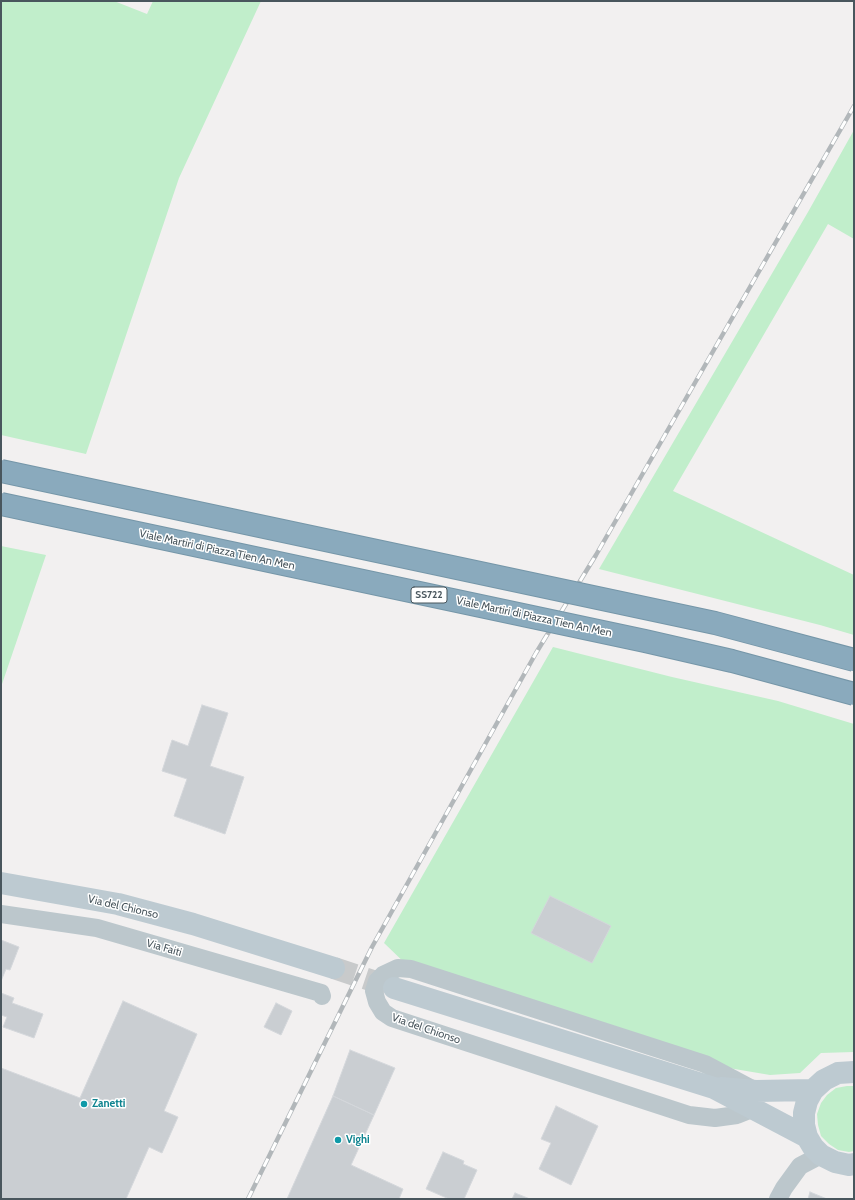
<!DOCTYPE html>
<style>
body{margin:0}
#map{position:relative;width:855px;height:1200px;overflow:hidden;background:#f2f0f0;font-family:Cabin,sans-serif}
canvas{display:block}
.frame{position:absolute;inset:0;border:2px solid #49565d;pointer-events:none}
</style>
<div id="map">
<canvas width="855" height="1200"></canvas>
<div class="frame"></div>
</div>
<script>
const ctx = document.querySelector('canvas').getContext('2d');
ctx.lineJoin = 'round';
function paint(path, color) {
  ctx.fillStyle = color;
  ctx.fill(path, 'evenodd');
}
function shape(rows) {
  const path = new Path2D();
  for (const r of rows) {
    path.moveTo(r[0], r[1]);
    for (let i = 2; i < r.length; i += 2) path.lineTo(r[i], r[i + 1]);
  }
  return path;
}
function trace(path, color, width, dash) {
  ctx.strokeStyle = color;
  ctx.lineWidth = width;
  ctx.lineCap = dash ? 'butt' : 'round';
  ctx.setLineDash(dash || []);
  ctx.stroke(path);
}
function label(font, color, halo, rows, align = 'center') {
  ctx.font = font + ' Cabin,sans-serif';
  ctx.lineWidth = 3;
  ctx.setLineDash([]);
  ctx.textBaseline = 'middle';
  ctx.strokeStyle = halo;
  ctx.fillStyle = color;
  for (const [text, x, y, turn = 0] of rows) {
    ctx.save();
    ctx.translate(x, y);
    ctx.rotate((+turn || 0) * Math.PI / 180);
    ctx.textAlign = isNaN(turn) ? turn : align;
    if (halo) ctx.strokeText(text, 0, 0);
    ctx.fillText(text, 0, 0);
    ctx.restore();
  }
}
paint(shape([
 [1,1,114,1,147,14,153,1,261,1,179,178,86,454,1,435],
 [854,130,854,239,828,224,673,491,854,575,854,635,820,625,599,569,808,212],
 [1,546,46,555,1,687],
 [553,647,672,677,778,701,854,724,854,1052,821,1053,800,1073,770,1075,705,1064,411,969,384,943],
 [847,1086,854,1086,854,1151,849,1152,838,1150,829,1144,821,1136,818,1125,817,1114,821,1103,827,1095,836,1088]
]), '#c1eecb');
const building = shape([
 [202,705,228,713,210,766,244,777,225,834,174,816,187,779,162,771,172,740,188,746,202,705],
 [550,896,611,926,592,963,531,933,550,896],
 [1,940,19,947,10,970,6,969,1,981,1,940],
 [1,993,14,998,12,1003,43,1014,34,1038,3,1027,7,1017,1,1015,1,993],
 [123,1001,197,1034,164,1111,178,1117,162,1153,149,1147,126,1199,4,1199,1,1198,1,1068,80,1098,123,1001],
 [276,1003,292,1011,281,1035,264,1027,276,1003],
 [350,1050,395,1068,374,1115,333,1096,350,1050],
 [333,1096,374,1115,351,1165,403,1189,399,1199,287,1199,333,1096],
 [556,1106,598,1126,571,1185,539,1169,551,1143,541,1139,556,1106],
 [443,1152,464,1161,463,1164,477,1170,464,1199,449,1199,426,1189,443,1152],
 [810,1192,827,1199,808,1199,810,1192],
 [515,1193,530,1199,512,1199,515,1193]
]);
paint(building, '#caced2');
trace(building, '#d4d7db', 1);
trace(shape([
 [334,968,394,988]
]), '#c8cacb', 22, [22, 11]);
trace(shape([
 [1,914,97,928,321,993,322,996],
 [752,1109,737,1115,715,1118,689,1115,392,1018,383,1012,377,1002,374,991,377,981,383,975,398,968,411,969,705,1064,752,1089],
 [778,1199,784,1188,800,1166,821,1155]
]), '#bcc7cc', 18);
trace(shape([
 [1,883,118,904,193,924,334,968],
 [394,988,714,1088,807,1137],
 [854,1072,838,1073,824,1080,813,1090,807,1101,804,1113,804,1125,807,1137,813,1147,821,1155,835,1162,849,1165,854,1164],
 [721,1088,756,1091,813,1090]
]), '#bdcad1', 22);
const rail = shape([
 [248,1199,372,947,536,653,596,555,854,106]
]);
trace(rail, '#b2b7ba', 4.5);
trace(rail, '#fff', 3, [9]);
const highwayBridge = shape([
 [1,471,715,623,854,660],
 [1,504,645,641,732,661,854,694]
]);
trace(highwayBridge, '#7596a8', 24, []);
trace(highwayBridge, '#8aaabd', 22);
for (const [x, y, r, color] of [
 [84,1104,4,"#0f9aa8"],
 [338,1140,4,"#0f9aa8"]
]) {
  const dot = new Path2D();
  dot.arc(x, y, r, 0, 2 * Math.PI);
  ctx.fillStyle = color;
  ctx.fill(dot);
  trace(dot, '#fff', 1.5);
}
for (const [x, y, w] of [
 [429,595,36]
]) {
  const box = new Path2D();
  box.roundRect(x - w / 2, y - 8, w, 16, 3);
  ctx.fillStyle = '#fff';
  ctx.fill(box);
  trace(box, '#49565d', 1);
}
label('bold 10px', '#49565d', null, [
 ["SS722",429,595]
]);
label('11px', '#49565d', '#fff', [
 ["Viale Martiri di Piazza Tien An Men",217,550,12],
 ["Viale Martiri di Piazza Tien An Men",534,617,12],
 ["Via del Chionso",123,907,13],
 ["Via Faiti",164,948,16],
 ["Via del Chionso",426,1029,19]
]);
label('bold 11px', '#0d838f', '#fff', [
 ["Zanetti",92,1104],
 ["Vighi",346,1140]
], 'left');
</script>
